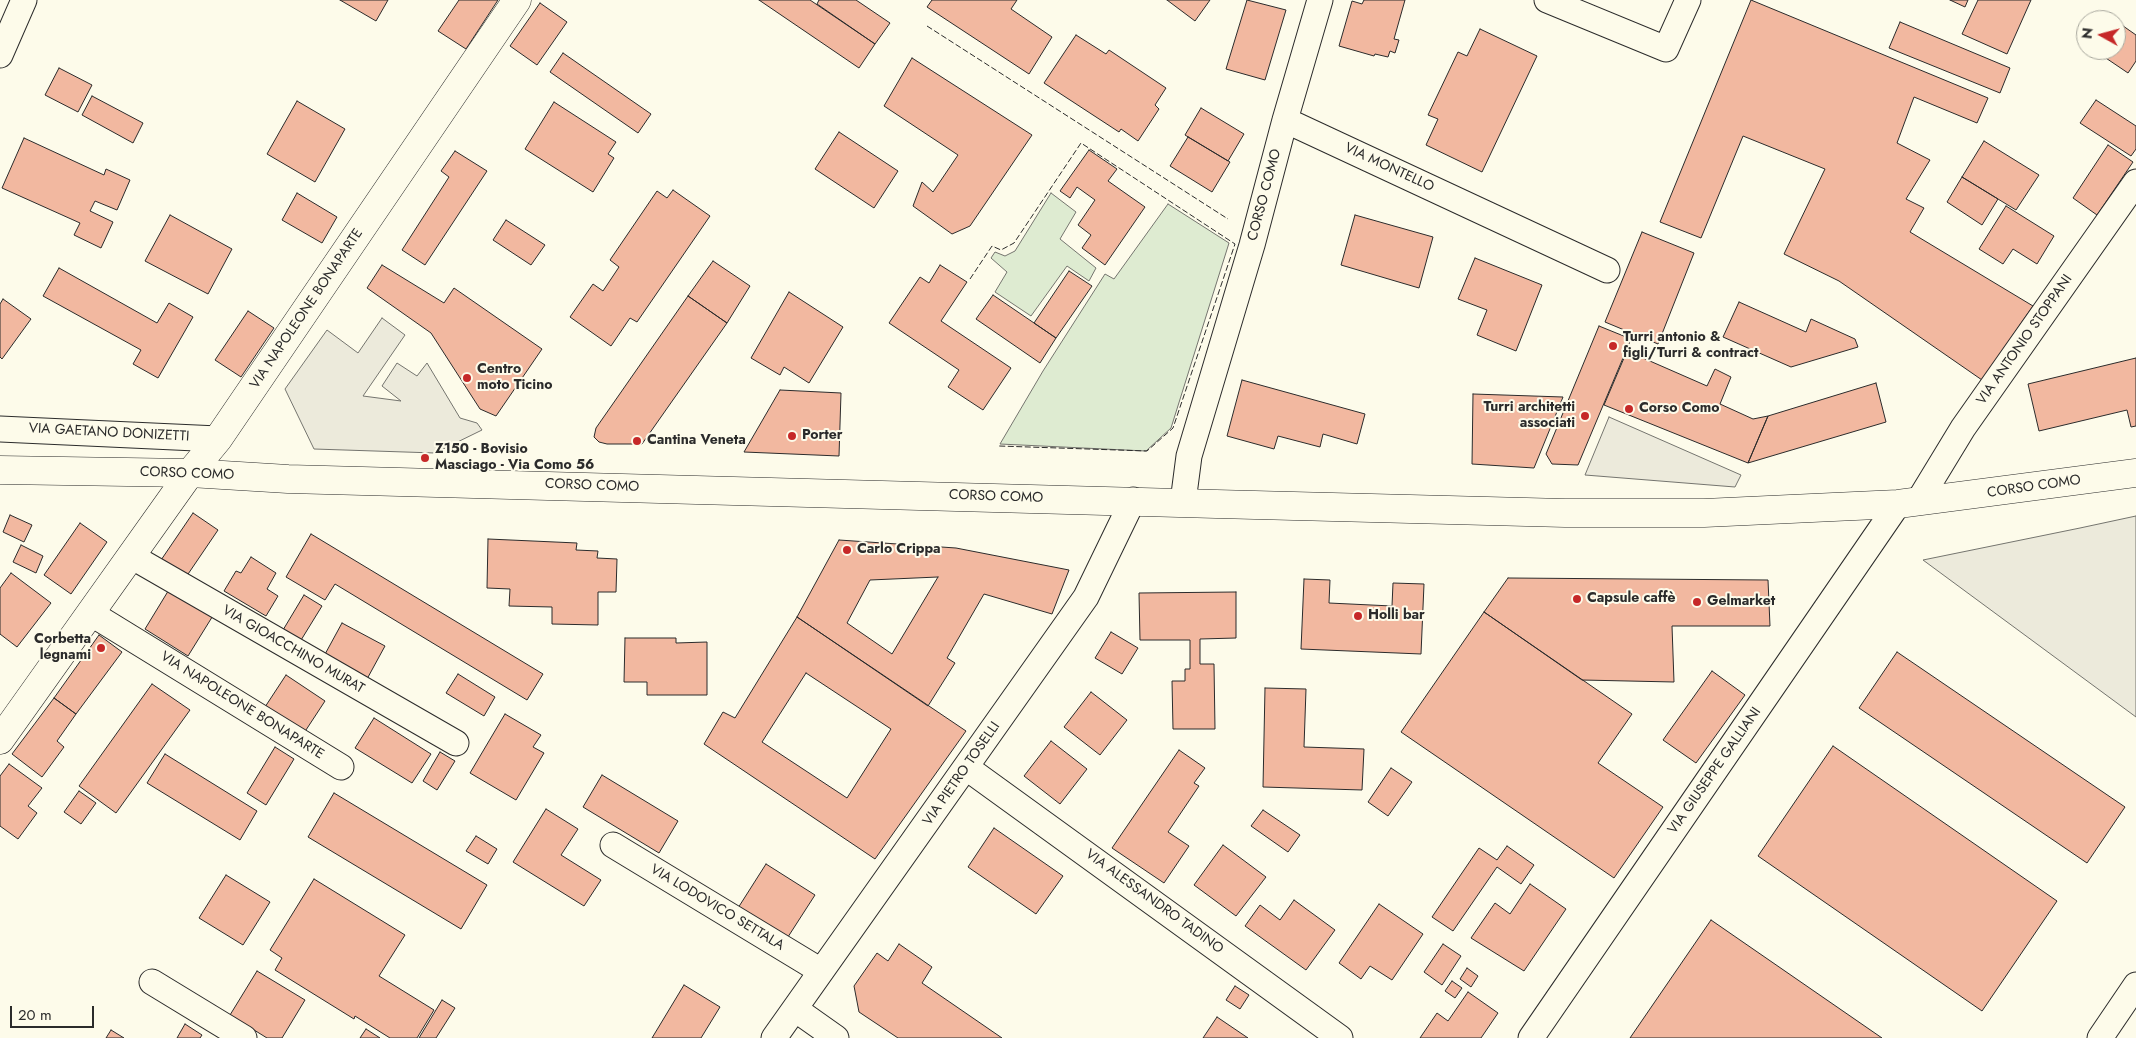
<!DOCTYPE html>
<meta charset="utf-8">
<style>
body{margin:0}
#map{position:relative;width:2136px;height:1038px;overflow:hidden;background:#fdfbea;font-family:Jost,sans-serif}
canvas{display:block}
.north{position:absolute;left:2076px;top:10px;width:50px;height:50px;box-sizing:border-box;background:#fdfbea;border:1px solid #a9a89e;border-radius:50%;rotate:277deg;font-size:14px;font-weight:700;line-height:20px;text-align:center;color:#2b2b2b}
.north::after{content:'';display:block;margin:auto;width:18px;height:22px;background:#c62828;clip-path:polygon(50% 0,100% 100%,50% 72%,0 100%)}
.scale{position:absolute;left:10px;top:1006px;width:84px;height:22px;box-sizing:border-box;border:2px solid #2b2b2b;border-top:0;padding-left:6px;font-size:15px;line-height:18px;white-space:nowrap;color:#2b2b2b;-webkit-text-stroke:4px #fdfbea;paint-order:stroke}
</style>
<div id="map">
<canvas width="2136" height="1038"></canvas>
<div class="north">N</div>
<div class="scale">20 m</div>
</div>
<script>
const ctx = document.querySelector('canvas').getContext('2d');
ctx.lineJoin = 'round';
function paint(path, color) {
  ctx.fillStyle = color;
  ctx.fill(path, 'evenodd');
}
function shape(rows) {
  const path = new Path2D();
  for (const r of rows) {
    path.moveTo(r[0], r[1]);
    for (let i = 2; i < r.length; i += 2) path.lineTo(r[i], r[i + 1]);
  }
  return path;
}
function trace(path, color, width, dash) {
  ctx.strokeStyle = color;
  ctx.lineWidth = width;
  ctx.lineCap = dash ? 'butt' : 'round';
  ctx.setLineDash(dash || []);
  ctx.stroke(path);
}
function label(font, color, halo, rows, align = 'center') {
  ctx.font = font + ' Jost,sans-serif';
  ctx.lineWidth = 4;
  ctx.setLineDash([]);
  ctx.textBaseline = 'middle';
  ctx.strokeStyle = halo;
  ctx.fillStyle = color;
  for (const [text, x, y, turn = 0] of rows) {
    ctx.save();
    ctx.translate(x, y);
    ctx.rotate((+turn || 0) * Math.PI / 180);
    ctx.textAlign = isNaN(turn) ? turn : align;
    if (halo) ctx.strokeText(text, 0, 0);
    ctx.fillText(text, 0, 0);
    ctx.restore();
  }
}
const green = shape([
 [1051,193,1076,212,1060,239,1096,268,1089,281,1067,266,1031,316,995,292,1007,272,991,258,995,252,1005,256,1015,251,1051,193],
 [1168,204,1229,243,1171,428,1146,451,1000,444,1043,371,1105,274,1114,279,1168,204]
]);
paint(green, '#deebd1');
trace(green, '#74746e', 1);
const parking = shape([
 [382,318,405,335,363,396,401,401,382,386,397,363,417,376,427,363,460,418,477,423,482,430,435,453,314,449,285,389,327,330,358,353,382,318],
 [1609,417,1741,475,1735,487,1585,475,1609,417],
 [2136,516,2136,717,1923,560,2080,528,2136,516]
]);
paint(parking, '#eceadb');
trace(parking, '#74746e', 1);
const building = shape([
 [340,0,388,0,376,21,340,0],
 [459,0,498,0,466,49,438,31,459,0],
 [759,0,810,0,875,44,859,68,759,0],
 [819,0,856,0,890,23,875,44,817,4,819,0],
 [932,0,1017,0,1011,9,1052,37,1029,74,927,7,932,0],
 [1167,0,1210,0,1195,21,1167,0],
 [1247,0,1286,10,1265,80,1226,69,1247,0],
 [1364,0,1405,0,1394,39,1399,40,1395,53,1390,51,1388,57,1375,54,1374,56,1339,46,1352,1,1362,4,1364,0],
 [1751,0,1988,98,1977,123,1914,97,1897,143,1930,160,1906,199,1924,208,1910,232,2033,306,1982,380,1839,281,1784,254,1825,169,1743,136,1701,238,1660,222,1751,0],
 [1950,0,1968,0,1965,7,1950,0],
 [1978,0,2031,0,2007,54,1962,34,1978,0],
 [540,3,567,22,537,65,510,46,540,3],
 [2116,21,2136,35,2136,61,2128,73,2094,50,2116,50,2116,21],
 [1900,22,2010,68,2000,93,1889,48,1900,22],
 [1480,29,1537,56,1482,172,1426,145,1438,119,1428,115,1458,52,1467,56,1480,29],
 [1076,35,1106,54,1109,50,1166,88,1155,105,1159,109,1138,141,1121,129,1119,132,1044,83,1076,35],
 [563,53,651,114,638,133,550,72,563,53],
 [912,58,1032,135,970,226,952,234,913,206,922,182,933,192,958,155,884,106,912,58],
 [59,68,92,85,78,112,45,95,59,68],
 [92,96,143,123,133,143,82,115,92,96],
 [2096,100,2136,126,2136,149,2131,156,2080,123,2096,100],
 [297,101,345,129,315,182,267,154,297,101],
 [554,102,616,142,608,154,614,158,593,192,525,149,554,102],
 [1201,108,1244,134,1228,161,1185,135,1201,108],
 [839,132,898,171,874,208,815,169,839,132],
 [1188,137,1230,162,1212,192,1170,166,1188,137],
 [24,138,104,175,106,169,130,180,117,210,95,201,90,211,113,222,101,248,74,235,80,223,2,188,24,138],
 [1984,141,2039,175,2016,210,1962,177,1984,141],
 [2108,145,2133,162,2097,215,2073,198,2108,145],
 [1089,150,1117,169,1108,181,1145,207,1105,265,1082,248,1091,235,1078,225,1095,200,1077,187,1070,198,1060,191,1089,150],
 [455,151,487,171,425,265,402,250,449,177,441,171,455,151],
 [1962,177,1998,199,1982,225,1947,202,1962,177],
 [673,190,710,216,637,322,630,318,611,346,570,317,593,284,603,291,619,267,610,260,657,191,667,198,673,190],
 [297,193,337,217,322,243,282,220,297,193],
 [2006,206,2054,236,2037,264,2013,249,2003,264,1979,249,2006,206],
 [170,215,232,249,208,294,145,261,170,215],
 [1355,215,1433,237,1419,288,1341,265,1355,215],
 [506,220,545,245,531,265,493,240,506,220],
 [1642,232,1694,253,1658,344,1605,322,1642,232],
 [1475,258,1542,285,1516,351,1477,335,1487,310,1458,299,1475,258],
 [713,261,750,286,727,323,688,296,713,261],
 [382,265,444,303,454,288,542,349,496,416,480,409,431,333,367,288,382,265],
 [940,265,967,282,941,321,1011,368,983,410,948,387,959,370,889,323,920,277,929,283,940,265],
 [59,268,157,323,169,303,193,317,158,378,133,364,141,350,43,296,59,268],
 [1069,271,1092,286,1056,338,1034,323,1069,271],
 [789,292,843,327,809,383,784,367,780,375,751,358,789,292],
 [993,295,1056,338,1040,363,976,319,993,295],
 [688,296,727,323,642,444,607,444,599,442,594,437,596,428,688,296],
 [3,299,31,319,2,359,0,357,0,304,3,299],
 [1739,302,1806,332,1811,319,1855,339,1858,347,1791,367,1723,337,1739,302],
 [248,311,274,328,241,377,215,360,248,311],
 [1599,326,1631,339,1578,465,1552,464,1546,454,1599,326],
 [1627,351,1707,386,1715,369,1731,377,1720,404,1753,419,1768,416,1748,463,1604,405,1627,351],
 [2136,358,2136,426,2131,427,2127,410,2039,431,2028,384,2136,358],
 [1242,380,1365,414,1357,444,1323,434,1320,447,1278,436,1274,449,1227,436,1242,380],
 [1876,383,1886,422,1748,463,1768,416,1876,383],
 [780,390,841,393,839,456,744,452,780,390],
 [1473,394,1563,397,1534,468,1472,464,1473,394],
 [193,513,218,530,184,580,159,563,193,513],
 [10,515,32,525,24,542,3,532,10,515],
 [80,523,107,542,71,594,44,575,80,523],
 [311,534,543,674,527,700,335,584,325,600,286,577,311,534],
 [488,539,577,543,576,550,598,551,597,558,617,559,616,592,598,592,598,625,552,624,552,607,509,606,510,589,487,588,488,539],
 [839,540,956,548,1069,570,1052,614,984,594,947,658,955,663,928,706,797,617,839,540],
 [938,577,892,654,847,623,870,580,938,577],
 [21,545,43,556,36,573,13,562,21,545],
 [251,557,276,573,267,589,278,596,266,616,224,591,236,571,241,573,251,557],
 [11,573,51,603,17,647,0,634,0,588,11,573],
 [1508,578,1768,580,1770,626,1672,626,1674,682,1582,680,1484,612,1508,578],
 [1304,579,1330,580,1329,603,1392,606,1393,583,1424,584,1421,654,1301,649,1304,579],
 [170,588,214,614,188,656,145,629,170,588],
 [1236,592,1236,638,1200,639,1200,664,1214,664,1215,729,1173,729,1172,681,1185,681,1185,669,1190,669,1190,640,1140,640,1139,593,1236,592],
 [304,595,322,606,298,645,280,635,304,595],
 [1484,612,1632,714,1598,763,1663,807,1614,878,1401,732,1484,612],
 [797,617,966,731,875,859,704,744,723,712,735,718,797,617],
 [806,673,891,729,847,798,762,742,806,673],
 [342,623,385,646,367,679,324,656,342,623],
 [1111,632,1138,648,1122,674,1095,658,1111,632],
 [99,635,122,652,76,714,54,698,99,635],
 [625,638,676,638,676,643,707,642,707,695,647,695,647,682,624,682,625,638],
 [1897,652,2125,807,2087,863,1859,708,1897,652],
 [1712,671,1745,695,1696,763,1663,740,1712,671],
 [458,674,495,697,484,716,446,693,458,674],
 [286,675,325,701,304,733,265,707,286,675],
 [152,684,190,710,116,813,79,786,152,684],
 [1265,688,1306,689,1304,747,1364,749,1362,790,1263,787,1265,688],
 [1091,692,1127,720,1100,755,1064,727,1091,692],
 [54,698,76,714,57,741,64,747,42,777,12,754,54,698],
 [505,714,541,735,533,747,544,753,516,800,470,773,505,714],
 [374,718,431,754,412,783,355,748,374,718],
 [1051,741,1087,769,1060,804,1024,776,1051,741],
 [1833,746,2057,901,1982,1011,1758,856,1833,746],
 [275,747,294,759,266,805,247,793,275,747],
 [1179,750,1205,768,1194,783,1199,786,1168,832,1189,846,1164,883,1112,848,1179,750],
 [440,752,455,761,437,790,423,781,440,752],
 [165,754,257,811,240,840,147,783,165,754],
 [9,764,42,788,28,806,37,813,18,839,0,826,0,776,9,764],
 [1391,768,1412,782,1388,816,1368,802,1391,768],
 [602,775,678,821,659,853,583,807,602,775],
 [79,791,96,803,81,824,64,812,79,791],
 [334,793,487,885,461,929,308,837,334,793],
 [546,809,578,829,561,855,601,880,584,906,513,862,546,809],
 [1263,810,1300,835,1288,852,1251,826,1263,810],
 [994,828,1063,876,1036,914,968,867,994,828],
 [476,836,497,849,488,864,466,851,476,836],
 [1223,845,1266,877,1236,916,1194,885,1223,845],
 [1507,846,1534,865,1521,884,1497,867,1453,931,1432,917,1479,848,1497,860,1507,846],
 [766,864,815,895,786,940,738,908,766,864],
 [226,875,270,902,243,945,199,918,226,875],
 [314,879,405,935,379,976,434,1010,417,1038,390,1038,355,1016,354,1019,275,970,282,958,270,950,314,879],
 [1530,884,1566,909,1524,971,1471,938,1495,903,1510,914,1530,884],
 [1294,900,1335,930,1306,970,1245,926,1260,905,1280,920,1294,900],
 [1379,904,1423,934,1392,980,1370,966,1361,979,1339,963,1379,904],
 [1711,920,1882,1038,1630,1038,1711,920],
 [899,944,932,967,922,983,1002,1038,898,1038,859,1012,854,986,877,953,888,961,899,944],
 [1443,944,1461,956,1442,985,1424,972,1443,944],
 [1467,968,1478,976,1471,987,1460,979,1467,968],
 [257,971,305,1000,282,1038,267,1038,230,1015,257,971],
 [1452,981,1462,988,1455,998,1445,991,1452,981],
 [684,985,720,1007,701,1038,652,1038,684,985],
 [1235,986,1249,995,1240,1009,1226,1000,1235,986],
 [1468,992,1498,1013,1481,1038,1420,1038,1437,1013,1448,1021,1468,992],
 [442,1000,455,1008,436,1038,419,1038,442,1000],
 [1217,1017,1248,1038,1203,1038,1217,1017],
 [185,1024,202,1035,200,1038,177,1038,185,1024],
 [366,1029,380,1038,360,1038,366,1029],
 [111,1030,124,1038,106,1038,111,1030]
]);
paint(building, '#f2b8a0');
trace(building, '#2b2b2b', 1);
const minor = shape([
 [1547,0,1666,49,1688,0],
 [0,55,24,0],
 [1285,120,1607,270],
 [0,429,218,439],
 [1183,502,1189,456,1252,245,1285,120,1320,0],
 [1918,502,1963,428,2136,182],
 [131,556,456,743],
 [92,614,341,767],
 [967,768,1340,1038],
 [613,845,821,971],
 [152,982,244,1038],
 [795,1009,836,1038],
 [774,1038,1086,597,1133,500],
 [1531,1038,1898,504],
 [2100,1038,2136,985]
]);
const tertiary = shape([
 [0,740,190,473,218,439,517,0]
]);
const secondary = shape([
 [0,470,190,473,288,479,1216,504,1565,513,1704,513,1898,504,2136,473]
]);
trace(minor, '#2b2b2b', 27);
trace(tertiary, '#2b2b2b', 29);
trace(secondary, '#2b2b2b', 29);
trace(minor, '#fdfbea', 25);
trace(tertiary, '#fdfbea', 28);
trace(secondary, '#fdfbea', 28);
trace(shape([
 [927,26,1228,219],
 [970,279,992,246,1001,250,1014,243,1081,143,1235,244,1173,428,1147,451,999,446]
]), '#2b2b2b', 1, [6, 2.5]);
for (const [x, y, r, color] of [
 [1613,346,5,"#c62828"],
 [467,378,5,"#c62828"],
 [1629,409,5,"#c62828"],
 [1585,416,5,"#c62828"],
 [792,436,5,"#c62828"],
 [637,441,5,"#c62828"],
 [425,458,5,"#c62828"],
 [847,550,5,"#c62828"],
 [1577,599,5,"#c62828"],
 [1697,602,5,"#c62828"],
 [1358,616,5,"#c62828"],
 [101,648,5,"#c62828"]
]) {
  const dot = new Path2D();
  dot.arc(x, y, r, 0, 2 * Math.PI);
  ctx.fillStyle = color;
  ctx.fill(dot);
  trace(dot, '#fdfbea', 2);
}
label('14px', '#2b2b2b', '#fdfbea', [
 ["VIA MONTELLO",1389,168,25],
 ["CORSO COMO",1265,195,-75],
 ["VIA NAPOLEONE BONAPARTE",307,309,-56],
 ["VIA ANTONIO STOPPANI",2025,340,-55],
 ["VIA GAETANO DONIZETTI",109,433,3],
 ["CORSO COMO",187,474,2],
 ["CORSO COMO",592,486,2],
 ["CORSO COMO",2034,487,-8],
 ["CORSO COMO",996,497,2],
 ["VIA GIOACCHINO MURAT",293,650,30],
 ["VIA NAPOLEONE BONAPARTE",242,706,32],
 ["VIA GIUSEPPE GALLIANI",1715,771,-55],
 ["VIA PIETRO TOSELLI",962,774,-55],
 ["VIA ALESSANDRO TADINO",1154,902,36],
 ["VIA LODOVICO SETTALA",717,908,31]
]);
label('bold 14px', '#2b2b2b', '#fdfbea', [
 ["Turri antonio &",1623,338],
 ["figli/Turri & contract",1623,354],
 ["Centro",477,370],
 ["moto Ticino",477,386],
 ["Turri architetti",1575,408,"right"],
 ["associati",1575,424,"right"],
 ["Corso Como",1639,409],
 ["Porter",802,436],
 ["Cantina Veneta",647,441],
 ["Z150 - Bovisio",435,450],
 ["Masciago - Via Como 56",435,466],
 ["Carlo Crippa",857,550],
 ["Capsule caffè",1587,599],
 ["Gelmarket",1707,602],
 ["Holli bar",1368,616],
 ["Corbetta",91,640,"right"],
 ["legnami",91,656,"right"]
], 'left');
</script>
